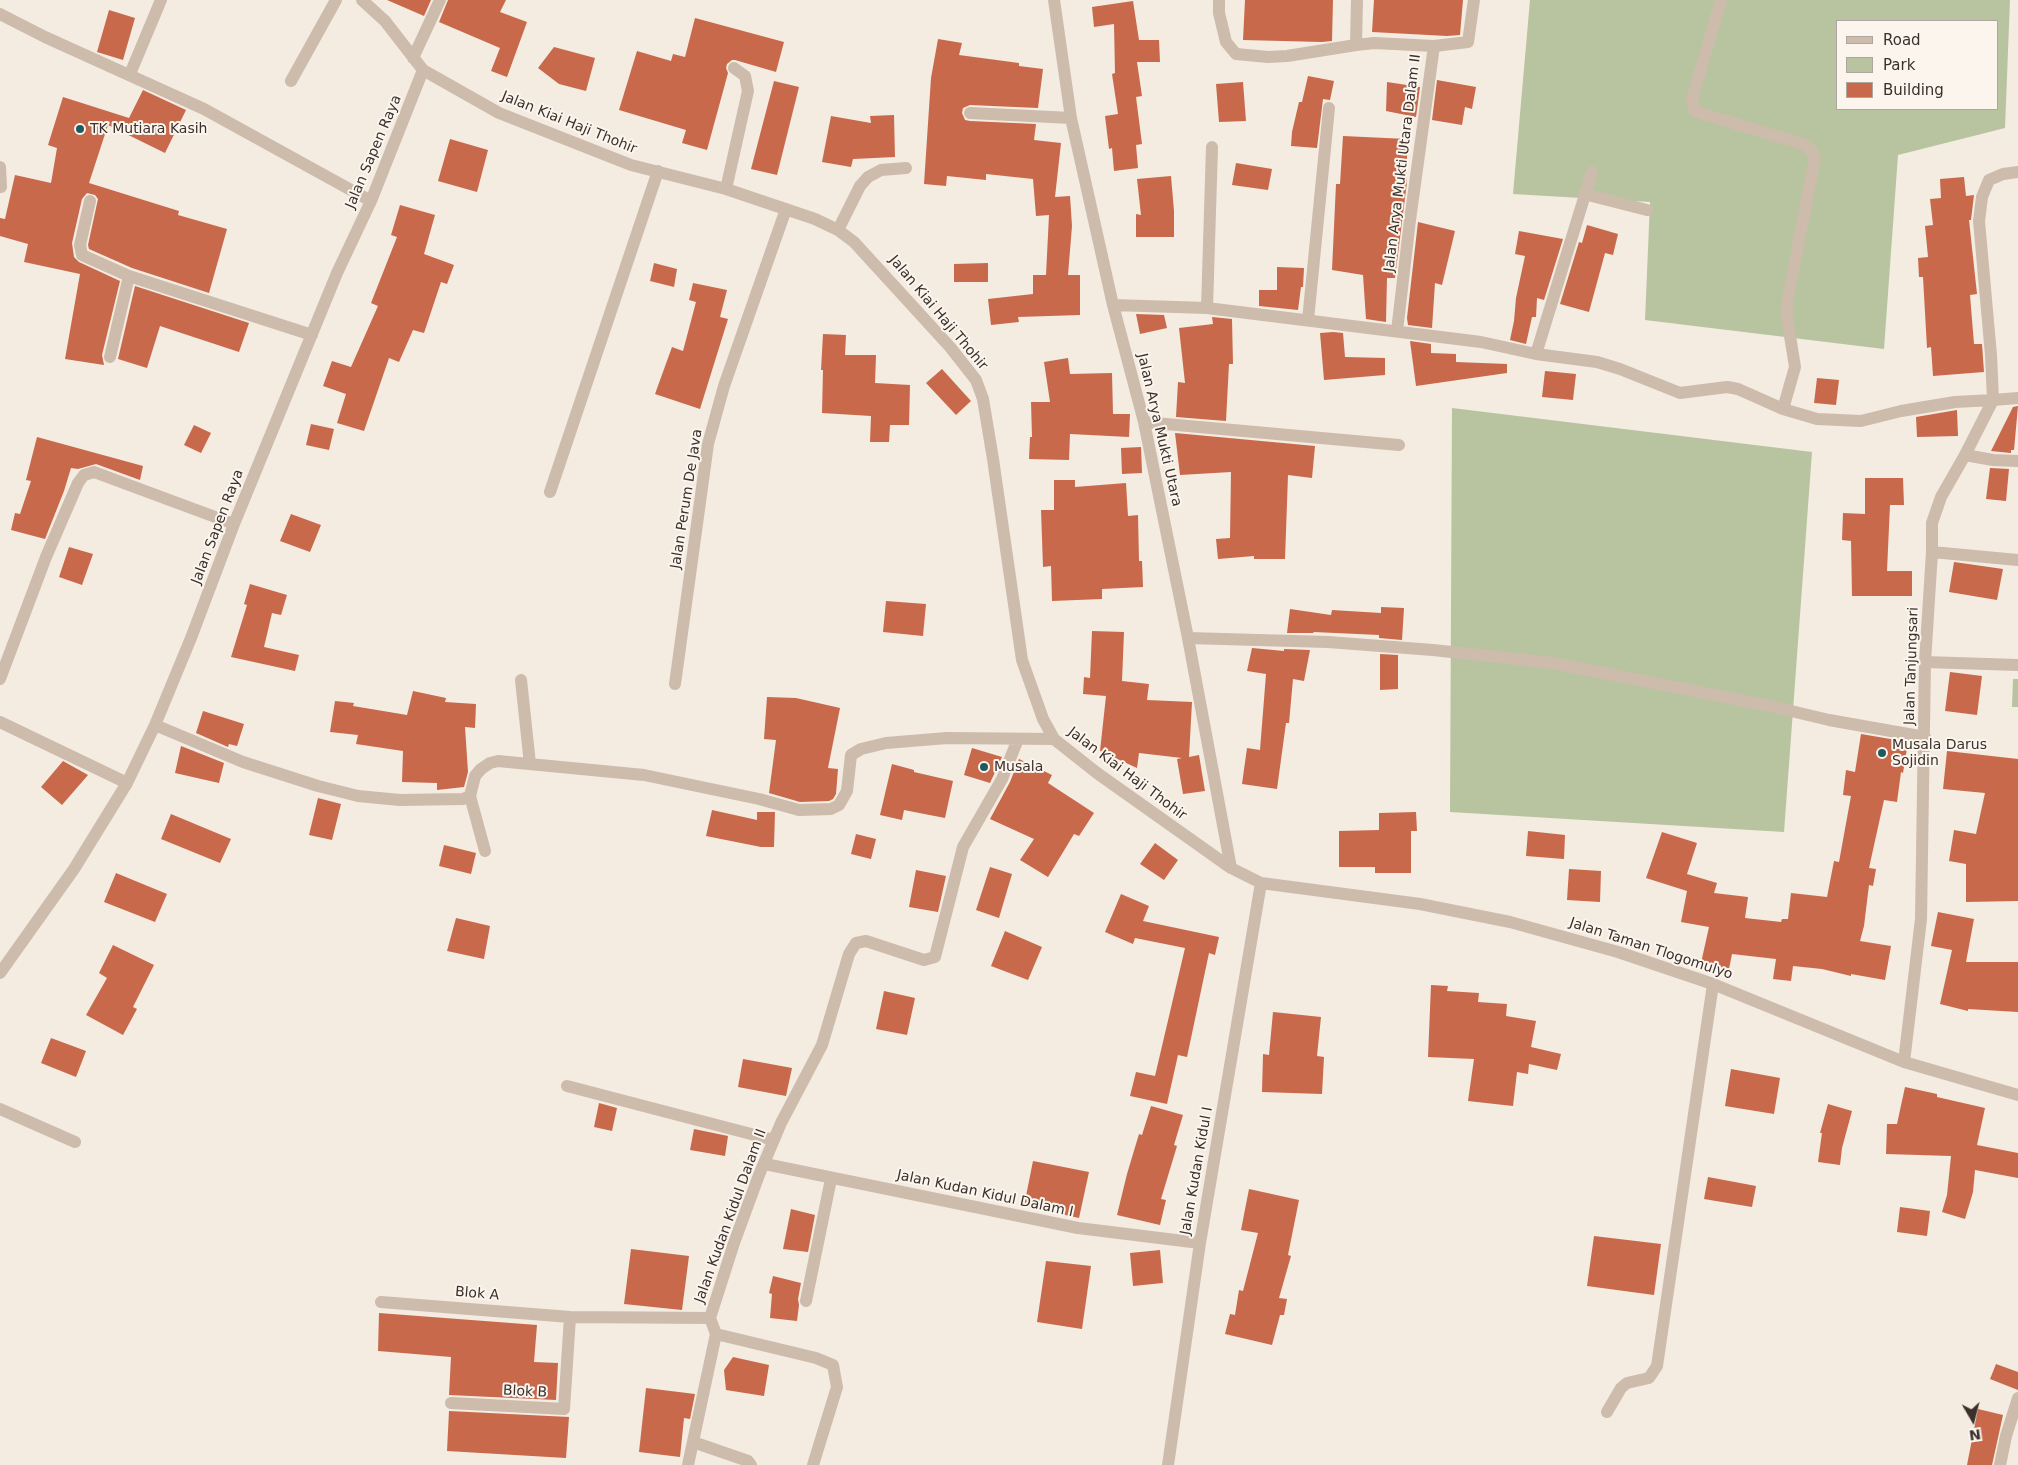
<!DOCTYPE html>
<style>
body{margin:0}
#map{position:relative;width:2018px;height:1465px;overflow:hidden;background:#f4ebe1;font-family:"DejaVu Sans",sans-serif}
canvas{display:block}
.legend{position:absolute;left:1836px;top:20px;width:162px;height:90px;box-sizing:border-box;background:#fbf5ee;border:1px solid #aea6a0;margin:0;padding:6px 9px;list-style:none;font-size:15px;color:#3b302b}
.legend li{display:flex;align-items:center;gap:10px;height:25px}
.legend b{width:25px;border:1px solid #aea6a0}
.north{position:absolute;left:1948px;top:1395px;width:50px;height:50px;-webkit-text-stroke:4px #fbf5ee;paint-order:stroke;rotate:172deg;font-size:14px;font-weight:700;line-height:20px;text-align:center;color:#3b302b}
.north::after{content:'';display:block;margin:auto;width:18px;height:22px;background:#3b302b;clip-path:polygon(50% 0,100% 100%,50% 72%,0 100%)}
</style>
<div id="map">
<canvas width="2018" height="1465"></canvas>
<ul class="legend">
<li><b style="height:6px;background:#cdbbac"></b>Road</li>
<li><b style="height:14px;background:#b8c4a0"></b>Park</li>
<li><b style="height:14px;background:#c8694b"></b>Building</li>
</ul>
<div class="north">N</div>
</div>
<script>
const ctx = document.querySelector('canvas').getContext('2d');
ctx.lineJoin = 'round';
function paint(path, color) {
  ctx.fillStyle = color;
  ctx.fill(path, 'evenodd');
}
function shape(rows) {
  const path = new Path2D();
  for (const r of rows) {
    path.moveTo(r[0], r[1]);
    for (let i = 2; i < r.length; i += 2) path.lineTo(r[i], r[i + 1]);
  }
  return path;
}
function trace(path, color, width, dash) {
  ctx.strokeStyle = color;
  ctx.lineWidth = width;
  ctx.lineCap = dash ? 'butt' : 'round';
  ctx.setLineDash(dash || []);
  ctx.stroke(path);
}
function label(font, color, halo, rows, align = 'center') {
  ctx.font = font + ' "DejaVu Sans",sans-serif';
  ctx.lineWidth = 4;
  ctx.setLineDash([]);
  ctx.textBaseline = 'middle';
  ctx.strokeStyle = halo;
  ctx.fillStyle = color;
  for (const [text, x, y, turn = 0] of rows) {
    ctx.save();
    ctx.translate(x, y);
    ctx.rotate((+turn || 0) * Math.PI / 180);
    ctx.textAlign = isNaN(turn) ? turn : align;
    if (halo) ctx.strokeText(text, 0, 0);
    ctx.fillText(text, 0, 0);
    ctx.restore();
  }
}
paint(shape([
 [1530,0,2010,0,2005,128,1898,155,1884,349,1645,320,1650,202,1513,194],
 [1837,21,1997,21,1997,109,1837,109],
 [1452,408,1812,452,1784,832,1450,812],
 [2013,679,2018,679,2018,707,2012,707]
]), '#b8c4a0');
paint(shape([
 [387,0,431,0,424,16],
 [448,0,506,0,500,12,527,22,507,77,491,71,500,48,439,22],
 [1245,0,1333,0,1332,41,1322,42,1243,40],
 [1374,0,1463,0,1460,35,1447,36,1372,32],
 [1133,1,1139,40,1159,40,1160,62,1137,62,1142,96,1136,97,1142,144,1136,145,1138,168,1114,171,1112,148,1109,149,1105,116,1118,114,1112,74,1115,73,1114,24,1094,27,1092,7],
 [109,10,135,18,123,60,97,52],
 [695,18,784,42,776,72,735,60,732,60,727,64,726,68,728,73,707,150,682,143,686,130,619,110,637,51,671,61,673,54,685,57],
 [938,39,962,43,959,55,1019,63,1019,66,1043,69,1038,108,970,105,963,108,962,113,965,120,970,121,1036,124,1034,140,1061,143,1055,197,1070,196,1072,226,1068,275,1080,275,1080,315,1018,317,1019,322,991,325,988,299,1033,294,1033,275,1046,275,1049,215,1036,216,1033,179,986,174,986,180,947,176,946,186,924,184,931,78],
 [554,47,595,58,586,91,559,84,538,68],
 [1308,76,1334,81,1330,100,1323,99,1317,148,1291,146,1292,132,1299,102,1302,102],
 [1437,80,1476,87,1472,109,1465,107,1462,125,1432,120],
 [774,81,799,87,777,175,751,169],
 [1243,82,1246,121,1219,122,1216,84],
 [1387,82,1420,87,1416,117,1386,111],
 [143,90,186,110,165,153,108,125,89,183,179,211,178,215,227,229,209,293,132,268,89,249,88,245,98,199,95,195,87,193,82,199,72,243,74,257,79,262,120,281,102,355,104,365,65,359,80,274,24,262,28,244,0,236,0,218,5,219,15,175,51,183,57,148,48,145,63,97,129,118],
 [894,115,895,157,853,159,851,167,822,162,831,116,871,123,870,116],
 [1343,136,1407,139,1407,182,1395,278,1387,278,1386,322,1366,319,1363,275,1332,270,1336,184,1340,184],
 [450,139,488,150,477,192,438,181],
 [1236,163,1272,169,1268,190,1232,185],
 [1171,176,1174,211,1174,237,1136,237,1136,214,1141,215,1137,179],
 [1964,177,1966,196,1974,195,1971,220,1969,220,1977,294,1970,295,1974,344,1982,344,1984,372,1933,376,1931,347,1927,348,1923,277,1919,277,1918,258,1928,257,1925,226,1933,225,1930,199,1941,198,1940,179],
 [400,205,435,215,424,254,454,265,447,284,441,282,424,333,413,330,399,362,389,358,364,431,337,423,346,394,323,386,332,361,351,367,378,306,371,303,397,237,391,235],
 [1418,222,1455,231,1442,285,1435,283,1432,328,1408,325,1407,318],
 [1587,225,1618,234,1613,255,1605,253,1589,312,1560,304,1579,242,1582,243],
 [1519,231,1563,239,1544,300,1537,298,1536,317,1532,317,1526,344,1510,340,1514,321,1516,298,1525,256,1515,254],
 [654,263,677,269,674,287,650,281],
 [988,263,988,282,954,282,954,264],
 [1277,267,1304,268,1303,287,1301,287,1298,310,1259,306,1259,290,1277,290],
 [693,283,727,290,720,317,728,319,700,409,655,394,672,347,683,351,696,302,689,300],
 [135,286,249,323,239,352,160,326,147,368,118,359],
 [1136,314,1164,315,1167,328,1140,334],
 [1212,317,1232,319,1233,364,1229,364,1226,421,1176,417,1178,382,1185,383,1179,328,1213,324],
 [1333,332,1343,333,1345,357,1385,358,1385,375,1324,380,1320,333],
 [823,334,846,335,845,355,876,355,875,383,910,385,909,425,890,425,889,442,870,442,871,416,822,413,823,370,821,370],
 [1410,341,1431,344,1431,353,1456,354,1456,362,1507,364,1507,373,1416,386],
 [1068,358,1070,374,1112,373,1113,414,1130,414,1129,437,1070,434,1069,460,1029,459,1030,437,1032,437,1031,402,1050,402,1044,362],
 [942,369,971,401,956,415,926,383],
 [1545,371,1576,374,1573,400,1542,397],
 [1817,378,1839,380,1836,405,1814,403],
 [2018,406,2014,450,2011,450,2011,453,1991,451,2013,407],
 [1957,410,1958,436,1917,437,1916,417],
 [311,424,334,429,329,450,306,445],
 [194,425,211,433,201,453,184,445],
 [1175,433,1315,446,1312,478,1288,475,1285,559,1254,559,1254,556,1218,559,1216,539,1230,538,1231,472,1180,475],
 [37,437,143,466,140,480,96,464,78,469,71,468,64,491,45,539,11,530,15,513,20,514,31,481,26,480],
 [1141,447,1142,473,1122,474,1121,448],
 [1990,468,2009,469,2006,501,1986,499],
 [1865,478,1903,478,1904,505,1890,505,1887,571,1912,571,1912,596,1852,596,1851,541,1842,540,1843,513,1865,514],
 [1054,480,1075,480,1075,487,1126,483,1128,516,1138,515,1139,561,1142,561,1143,587,1102,589,1102,599,1052,601,1051,566,1043,567,1041,510,1054,510],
 [291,514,321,525,310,552,280,541],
 [69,547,93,554,82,585,59,577],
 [1954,562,2003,569,1997,600,1949,592],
 [250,584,287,595,281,615,272,613,264,647,299,655,295,671,231,657,247,605,244,604],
 [886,601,926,604,923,636,883,632],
 [1381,607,1404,608,1402,640,1379,638,1379,635,1314,632,1313,633,1287,633,1290,609,1331,615,1332,610,1381,613],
 [1092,631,1124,632,1122,681,1149,684,1147,700,1192,702,1189,757,1199,755,1205,791,1183,794,1177,759,1182,758,1139,753,1137,768,1100,751,1106,696,1083,694,1084,677,1090,678],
 [1252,648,1284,651,1284,649,1310,650,1304,681,1293,679,1289,723,1286,723,1277,789,1242,784,1247,748,1260,750,1266,674,1247,671],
 [1380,654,1398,655,1398,689,1380,690],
 [1950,672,1982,676,1977,715,1945,711],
 [413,691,446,698,445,702,476,704,475,728,465,727,468,772,464,787,437,790,437,783,402,782,403,751,356,744,358,735,330,732,335,701,354,703,353,706,407,715],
 [767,697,796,698,840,708,828,768,838,769,836,794,833,799,829,801,800,802,769,793,776,740,764,739],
 [203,711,244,724,237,746,229,744,228,747,196,733],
 [1861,734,1908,742,1903,773,1901,772,1897,802,1884,800,1869,868,1876,869,1873,886,1869,885,1864,926,1860,941,1891,946,1885,980,1851,974,1851,976,1822,969,1793,966,1791,981,1773,979,1776,959,1732,954,1729,969,1701,963,1709,927,1681,922,1687,891,1646,878,1662,832,1697,843,1687,874,1717,883,1714,893,1748,897,1745,918,1781,922,1782,919,1788,919,1791,893,1827,897,1834,861,1839,862,1851,796,1843,795,1846,770,1855,772],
 [181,746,224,763,219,783,175,773],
 [972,748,1002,757,990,783,964,775],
 [1947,751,2018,759,2018,901,1966,902,1966,864,1949,861,1954,830,1976,834,1985,793,1943,789],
 [1019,759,1052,775,1048,783,1094,813,1079,836,1074,834,1048,877,1020,860,1034,839,990,819,1010,782],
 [63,761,88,775,62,805,41,787],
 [892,764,914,770,914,772,953,781,945,818,904,810,902,820,880,815],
 [318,798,341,804,332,840,309,835],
 [712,810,757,820,757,812,775,812,774,847,761,847,706,836],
 [1416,812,1417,831,1411,831,1411,873,1375,873,1375,867,1339,867,1339,831,1379,830,1379,813],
 [171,814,231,839,220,863,161,839],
 [1528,831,1565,835,1564,859,1526,856],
 [856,834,876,839,871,859,851,854],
 [1155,843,1178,860,1164,880,1140,864],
 [444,845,476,853,471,874,439,866],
 [990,867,1012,874,999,918,976,910],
 [1569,869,1601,871,1600,902,1567,900],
 [916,870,946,876,938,912,909,907],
 [116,873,167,894,155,922,104,902],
 [1121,894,1149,906,1143,921,1219,937,1215,955,1209,953,1187,1057,1178,1055,1167,1104,1130,1096,1136,1072,1155,1076,1185,948,1135,938,1133,944,1105,932],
 [1938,912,1974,919,1966,962,2018,962,2018,1012,1968,1009,1968,1011,1940,1004,1952,950,1931,946],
 [456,918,490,926,484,959,447,951],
 [1005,931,1042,947,1028,980,991,966],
 [113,945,154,965,133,1007,137,1009,123,1035,86,1015,107,978,99,973],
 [1431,985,1448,986,1447,991,1479,993,1478,1002,1507,1004,1506,1016,1536,1021,1531,1047,1561,1054,1557,1070,1529,1064,1528,1074,1517,1072,1513,1106,1468,1101,1474,1059,1428,1057],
 [884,991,915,998,907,1035,876,1029],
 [1273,1012,1321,1017,1317,1056,1324,1057,1322,1094,1262,1092,1263,1054,1269,1055],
 [51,1038,86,1051,76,1077,41,1063],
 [743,1059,792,1068,786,1096,738,1087],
 [1731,1069,1780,1078,1774,1114,1725,1106],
 [1905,1087,1937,1094,1937,1097,1985,1108,1977,1145,2018,1153,2018,1178,1975,1170,1973,1192,1965,1219,1942,1212,1947,1195,1951,1156,1886,1154,1887,1124,1897,1124],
 [599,1103,617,1108,612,1131,594,1127],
 [1828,1104,1852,1111,1842,1148,1840,1165,1818,1162,1822,1133,1820,1133],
 [1151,1106,1183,1115,1174,1145,1177,1146,1161,1199,1166,1200,1160,1225,1117,1215,1127,1174,1139,1134,1142,1135],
 [694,1129,728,1136,725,1156,690,1150],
 [1033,1161,1089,1172,1079,1218,1024,1206],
 [1708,1177,1756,1186,1752,1207,1704,1199],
 [1249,1189,1299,1200,1288,1255,1291,1256,1279,1298,1287,1299,1284,1315,1280,1315,1272,1345,1225,1334,1230,1314,1235,1315,1239,1290,1243,1291,1258,1233,1241,1230],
 [1900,1207,1930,1211,1927,1236,1897,1232],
 [791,1209,815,1215,808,1252,783,1249],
 [1594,1236,1661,1244,1654,1295,1587,1286],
 [631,1249,689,1256,682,1310,624,1304],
 [1160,1250,1163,1283,1133,1286,1130,1253],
 [1046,1261,1091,1266,1082,1329,1037,1322],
 [773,1276,801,1283,798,1299,799,1305,797,1321,770,1318,772,1294,769,1293],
 [379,1313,537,1325,534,1362,558,1363,556,1400,449,1395,451,1357,378,1351],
 [733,1357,769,1365,764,1396,726,1390,724,1370],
 [1996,1364,2018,1372,2018,1390,1990,1379],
 [646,1388,695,1394,690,1419,684,1418,680,1457,639,1452],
 [1978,1409,2003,1415,1992,1465,1967,1465],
 [449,1411,569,1417,566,1458,447,1451]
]), '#c8694b');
trace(shape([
 [362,0,385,21,423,70,499,113,631,165,726,189,815,219,838,230,854,242,950,347,976,380,983,399,993,459,1022,660,1043,719,1054,739,1097,773,1231,868,1261,883,1420,904,1510,922,1618,952,1713,984,1904,1062,2018,1095],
 [1054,0,1071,118,1113,305,1144,422,1188,638,1231,868],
 [1219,0,1219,13,1226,42,1236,54,1268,57,1287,56,1356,45],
 [1357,0,1356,45,1374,43,1434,46,1468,42,1474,0],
 [1721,0,1692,99,1694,110,1703,114,1803,144,1811,150,1815,158,1788,297,1787,317,1795,367,1783,409],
 [0,14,45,37,204,109,371,201],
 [413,58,440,0],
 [130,74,161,0],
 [291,81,336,0],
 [970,113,1071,118],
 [0,167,1,187],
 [726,189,748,91,745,76,734,68],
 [1584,194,1647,210],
 [90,201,80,245,82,255,129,276,312,335],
 [838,230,860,186,868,177,881,170,906,168],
 [1113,305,1207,308,1481,342,1536,354,1597,362,1620,369,1680,393,1727,387,1738,389,1783,409,1817,419,1861,421,1901,411,1955,402,1993,400,1991,355,1979,221,1982,197,1989,180,2003,174,2018,172],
 [1207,308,1212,147],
 [1308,320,1329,108],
 [1397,331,1410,220,1434,46],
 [1536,354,1592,172],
 [110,357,129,276],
 [1144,422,1399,445],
 [1965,455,1993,460,2018,461],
 [550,492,658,171],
 [1932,552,2018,560],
 [1188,638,1328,642,1433,650,1553,663,1770,706,1829,720,1925,737],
 [1925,662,2018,665],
 [0,679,46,557,78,483,84,475,94,472,234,524],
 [521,680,530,764],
 [675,684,708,444,724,386,786,209],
 [0,722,127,783],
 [155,725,243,762,318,786,358,796,400,800,463,799,470,796,475,776,481,769,490,763,498,761,644,775,759,799,799,810,831,809,839,805,847,791,851,755,861,749,886,743,947,738,1054,739],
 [470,796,485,851],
 [0,973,74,869,127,783,155,725,191,638,234,524,337,273,371,201,423,70],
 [1904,1062,1921,919,1925,662,1932,552,1932,523,1941,497,1965,455,1993,400,2018,398],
 [567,1086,774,1140],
 [0,1109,75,1142],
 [765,1164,1078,1228,1200,1243],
 [806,1301,831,1179],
 [381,1302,570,1317,710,1318],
 [716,1334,816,1358,833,1365,837,1387,813,1465],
 [451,1403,564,1409,570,1317],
 [1607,1412,1621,1388,1627,1383,1649,1378,1657,1366,1713,984],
 [693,1442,748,1461,751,1465],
 [688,1465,716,1334,710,1318,734,1243,759,1175,781,1123,822,1045,849,954,856,943,866,941,924,960,935,957,963,847,1002,779,1018,739],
 [1168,1465,1200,1243,1261,883],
 [2000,1465,2006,1436,2018,1398]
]), '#cdbbac', 12);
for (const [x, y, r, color] of [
 [80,129,5,"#1f5a5e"],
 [1882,753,5,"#1f5a5e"],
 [984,767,5,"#1f5a5e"]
]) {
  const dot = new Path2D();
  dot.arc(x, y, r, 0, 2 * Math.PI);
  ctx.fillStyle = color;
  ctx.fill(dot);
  trace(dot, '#fbf5ee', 2);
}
label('14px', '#3b302b', '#fbf5ee', [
 ["Jalan Kiai Haji Thohir",569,123,22],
 ["Jalan Sapen Raya",374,152,-67],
 ["Jalan Arya Mukti Utara Dalam II",1403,163,-83],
 ["Jalan Kiai Haji Thohir",938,313,50],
 ["Jalan Arya Mukti Utara",1159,430,77],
 ["Jalan Perum De Java",687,499,-81],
 ["Jalan Sapen Raya",218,527,-69],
 ["Jalan Tanjungsari",1912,666,-88],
 ["Jalan Kiai Haji Thohir",1127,774,37],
 ["Jalan Taman Tlogomulyo",1651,949,18],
 ["Jalan Kudan Kidul I",1197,1171,-80],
 ["Jalan Kudan Kidul Dalam I",985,1194,12],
 ["Jalan Kudan Kidul Dalam II",731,1216,-70],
 ["Blok A",477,1294,5],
 ["Blok B",525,1392,3]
]);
label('14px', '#3b302b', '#fbf5ee', [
 ["TK Mutiara Kasih",90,129],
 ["Musala Darus",1892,745],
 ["Sojidin",1892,761],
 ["Musala",994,767]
], 'left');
</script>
